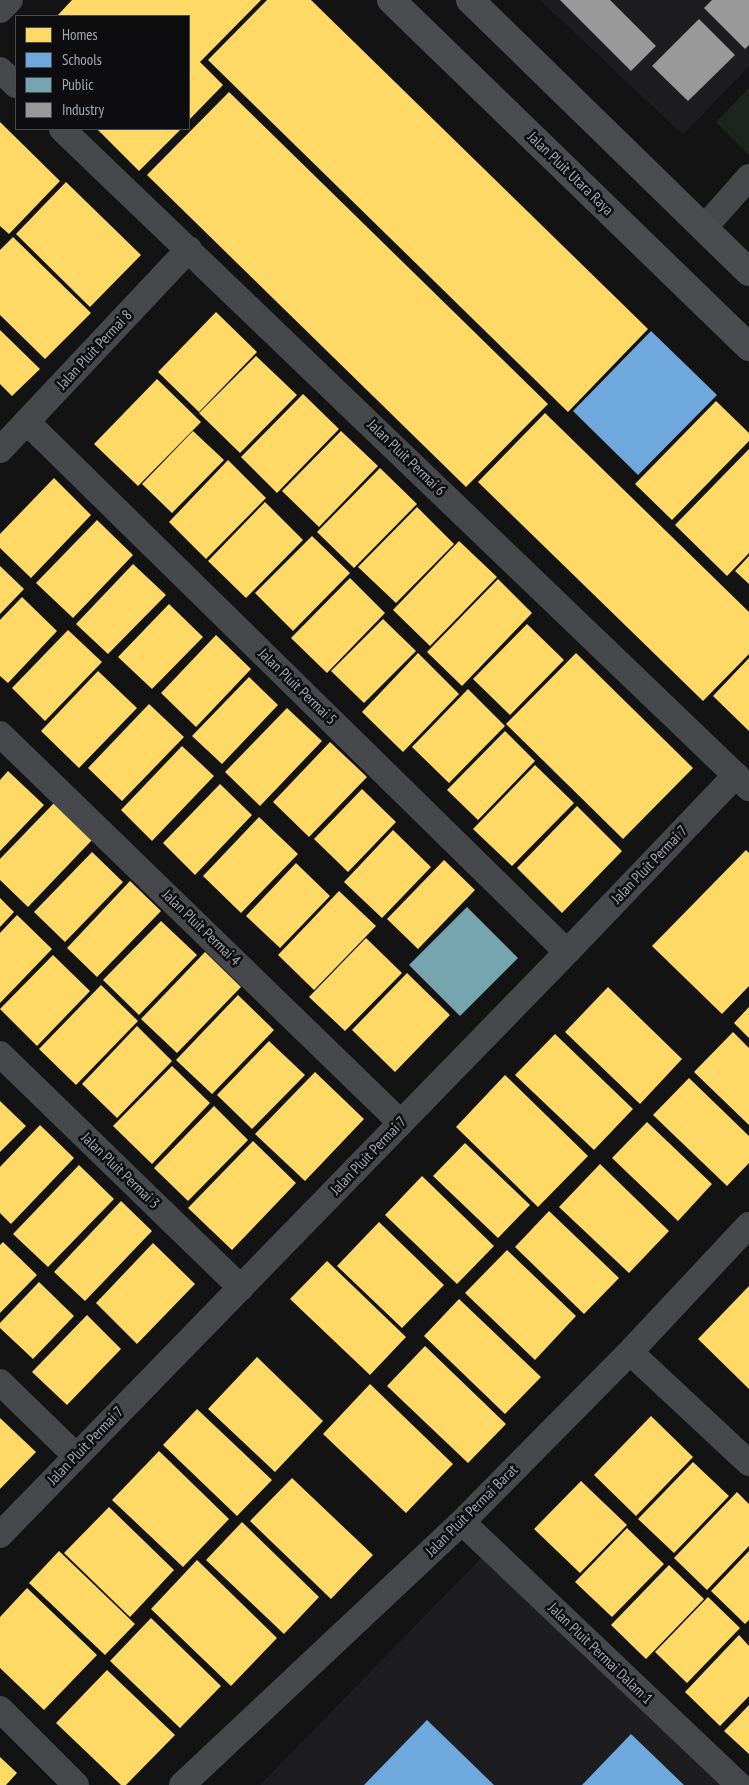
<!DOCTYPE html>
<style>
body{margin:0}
#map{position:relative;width:749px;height:1785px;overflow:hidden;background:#131313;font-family:"PT Sans Narrow",sans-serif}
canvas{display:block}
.legend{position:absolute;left:15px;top:15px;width:175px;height:115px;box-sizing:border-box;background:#0d0d0f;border:1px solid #494b51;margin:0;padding:6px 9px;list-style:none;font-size:15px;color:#a4a9b4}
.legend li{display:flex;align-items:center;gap:10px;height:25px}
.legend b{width:25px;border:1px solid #494b51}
</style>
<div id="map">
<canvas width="749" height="1785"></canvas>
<ul class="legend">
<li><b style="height:14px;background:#ffd966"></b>Homes</li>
<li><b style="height:14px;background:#6fa8dc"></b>Schools</li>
<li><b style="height:14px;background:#76a5af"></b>Public</li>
<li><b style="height:14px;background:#999"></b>Industry</li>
</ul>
</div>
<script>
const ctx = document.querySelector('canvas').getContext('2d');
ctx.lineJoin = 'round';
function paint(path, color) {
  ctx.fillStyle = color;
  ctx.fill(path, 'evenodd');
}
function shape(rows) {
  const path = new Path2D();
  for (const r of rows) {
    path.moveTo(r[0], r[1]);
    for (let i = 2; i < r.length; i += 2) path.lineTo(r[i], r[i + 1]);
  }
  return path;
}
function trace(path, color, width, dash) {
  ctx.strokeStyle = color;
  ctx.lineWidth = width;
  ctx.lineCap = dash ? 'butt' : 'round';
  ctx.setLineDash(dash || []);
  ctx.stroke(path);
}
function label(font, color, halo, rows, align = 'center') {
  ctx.font = font + ' "PT Sans Narrow",sans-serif';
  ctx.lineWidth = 5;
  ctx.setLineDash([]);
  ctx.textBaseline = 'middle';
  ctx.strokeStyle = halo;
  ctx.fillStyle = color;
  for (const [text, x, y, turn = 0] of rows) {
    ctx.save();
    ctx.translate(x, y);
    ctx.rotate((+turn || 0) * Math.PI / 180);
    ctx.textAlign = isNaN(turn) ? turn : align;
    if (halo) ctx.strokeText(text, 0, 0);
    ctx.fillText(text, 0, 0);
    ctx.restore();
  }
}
paint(shape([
 [540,0,749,0,749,66,683,135],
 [489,1550,731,1785,260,1785]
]), '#1d1d1f');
paint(shape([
 [749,88,749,155,716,122]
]), '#1d231d');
paint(shape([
 [72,0,261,0,200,62,223,85,189,120,189,16,57,16],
 [267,0,311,0,648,329,568,412,208,60],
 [229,92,548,404,466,487,147,175],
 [0,122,60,181,9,234,0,226],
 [97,129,181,129,139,171],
 [66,182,141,255,90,307,16,234],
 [13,237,91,313,45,359,0,315,0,250],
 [216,312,257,352,199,412,158,372],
 [0,330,40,369,12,396,0,384],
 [256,356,297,395,240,453,199,413],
 [157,379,201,422,138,486,94,444],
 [303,394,339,429,277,493,241,457],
 [716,401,749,433,749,441,672,520,635,484],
 [545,413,749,612,749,654,703,701,478,482],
 [193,431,224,460,172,513,142,484],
 [341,431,378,466,319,527,282,491],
 [749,449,749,553,727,576,675,525],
 [228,460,266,498,206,559,169,522],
 [380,468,417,504,354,568,317,532],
 [54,478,91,515,31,578,0,548,0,534],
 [265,502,303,540,246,598,208,561],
 [417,507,454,544,396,603,358,567],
 [97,520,133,555,73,618,36,583],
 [312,536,350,573,293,631,255,593],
 [459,541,497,577,430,646,393,610],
 [749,556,749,584,735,571],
 [133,564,166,595,108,654,76,624],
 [0,566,24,589,0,614],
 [350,578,385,613,327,673,291,638],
 [498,579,532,613,462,686,427,652],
 [22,597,57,631,8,683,0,676,0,620],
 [169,604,203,637,152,689,118,657],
 [383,619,416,651,364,703,331,671],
 [527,624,564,660,510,715,473,679],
 [68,630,102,662,45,721,12,688],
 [216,635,251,669,196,727,161,693],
 [418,653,459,694,403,752,362,712],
 [576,653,693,768,623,839,506,724],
 [749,658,749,731,713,696],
 [98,671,137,708,79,768,41,731],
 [249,677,278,705,222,764,192,736],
 [468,689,505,726,449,783,412,747],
 [149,704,184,737,122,801,88,768],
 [287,708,322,741,260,806,225,772],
 [505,731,535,761,478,820,447,790],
 [330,742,367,777,309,837,273,802],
 [182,746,214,776,152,841,121,810],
 [535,765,574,803,512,866,473,829],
 [8,771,44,805,0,851,0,780],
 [220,784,252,815,195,875,163,843],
 [362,789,396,822,348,872,314,839],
 [54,803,92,840,28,907,0,880,0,859],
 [577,806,622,851,562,913,517,868],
 [259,817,298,854,241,913,203,876],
 [393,830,431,867,382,918,344,882],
 [746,850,749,853,749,986,722,1014,652,946],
 [92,852,123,882,65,942,34,912],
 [444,860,475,890,418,949,387,919],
 [296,863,330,896,280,948,246,916],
 [130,881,161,911,97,977,67,948],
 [339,891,376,926,314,990,278,955],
 [0,898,14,912,0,927],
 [17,915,52,949,0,1003,0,933],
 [161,921,197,955,139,1015,103,980],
 [366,938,402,973,345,1031,309,997],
 [205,952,241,987,177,1053,141,1019],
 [53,955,90,991,37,1046,0,1009],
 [407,973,450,1015,395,1072,352,1030],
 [101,985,138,1021,76,1085,39,1049],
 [608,987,682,1059,640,1104,565,1032],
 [238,995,274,1030,212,1094,176,1060],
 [749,1007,749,1038,734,1023],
 [137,1026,172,1061,117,1118,82,1084],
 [733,1032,749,1048,749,1125,694,1072],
 [555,1034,633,1109,594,1150,515,1075],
 [269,1041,305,1075,252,1129,217,1095],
 [172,1066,210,1103,152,1164,113,1126],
 [315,1072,364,1119,305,1181,255,1134],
 [505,1075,588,1156,538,1207,456,1127],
 [689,1078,749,1136,749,1163,727,1186,653,1115],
 [0,1101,26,1126,0,1152],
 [214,1106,248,1140,188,1201,154,1168],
 [647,1122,712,1184,678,1221,612,1158],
 [40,1125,74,1158,11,1224,0,1213,0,1167],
 [253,1141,296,1183,232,1250,188,1208],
 [465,1143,530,1205,498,1238,433,1176],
 [600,1164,669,1231,629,1273,559,1207],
 [79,1165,114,1199,48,1267,13,1234],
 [422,1176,494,1246,457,1284,385,1215],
 [121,1201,152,1231,85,1301,54,1272],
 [549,1211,619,1278,584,1314,515,1247],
 [379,1222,444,1285,402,1328,337,1266],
 [3,1242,37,1275,0,1313,0,1245],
 [153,1243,195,1284,137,1344,96,1303],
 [507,1250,576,1316,535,1360,465,1293],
 [327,1261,406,1337,370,1375,290,1299],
 [39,1282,74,1316,33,1359,0,1328,0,1323],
 [749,1286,749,1389,698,1339],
 [459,1299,541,1377,505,1414,424,1336],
 [87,1315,121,1349,67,1405,32,1372],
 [425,1346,506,1424,468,1463,387,1386],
 [257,1357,323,1421,275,1472,208,1409],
 [370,1384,453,1464,406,1513,323,1434],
 [197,1409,272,1480,237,1516,163,1445],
 [651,1416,693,1457,636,1516,594,1475],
 [0,1418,36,1452,0,1489],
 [159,1451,229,1519,183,1567,112,1500],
 [693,1462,729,1496,674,1553,638,1519],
 [292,1478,373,1555,331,1599,250,1521],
 [581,1481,627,1525,580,1573,534,1529],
 [737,1492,749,1504,749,1546,707,1590,674,1558],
 [109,1507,174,1570,130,1617,64,1553],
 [242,1522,319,1597,284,1634,206,1560],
 [627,1528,664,1564,612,1617,575,1582],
 [59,1551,135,1624,105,1655,29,1583],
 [749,1551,749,1620,745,1624,711,1591],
 [197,1560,277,1638,231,1686,151,1609],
 [669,1565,704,1599,646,1659,611,1625],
 [27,1588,97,1655,44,1710,0,1668,0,1617],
 [708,1597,740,1628,687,1683,655,1652],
 [151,1618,221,1686,180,1728,110,1661],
 [739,1635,749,1646,749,1696,720,1726,685,1692],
 [107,1670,175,1735,126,1785,121,1785,56,1723],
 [749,1705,749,1754,724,1731],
 [0,1757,17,1773,6,1785,0,1785]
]), '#ffd966');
paint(shape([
 [651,331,717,395,638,475,573,411],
 [427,1720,494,1785,364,1785],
 [631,1734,684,1785,582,1785]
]), '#6fa8dc');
paint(shape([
 [467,907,518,958,460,1016,409,965]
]), '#76a5af');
paint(shape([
 [560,0,610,0,656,46,631,71],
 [712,0,749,0,749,45,745,49,704,8],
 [699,19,735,55,688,101,652,66]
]), '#999');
trace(shape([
 [0,10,10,0],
 [0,70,16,85],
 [62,129,749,788],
 [704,228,749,177],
 [27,422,567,952],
 [0,450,189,249],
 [0,734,401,1123],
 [0,1054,241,1288],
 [630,1352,749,1463],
 [0,1382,76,1456],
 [462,1522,739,1785],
 [0,1535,567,952,736,775],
 [0,1709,76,1785],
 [182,1785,462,1522,630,1352,749,1225]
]), '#47484c', 26);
trace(shape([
 [391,0,749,347],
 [470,0,749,272]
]), '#4b4c50', 28);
label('15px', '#a4a9b4', '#0d0d0f', [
 ["Jalan Pluit Utara Raya",570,174,44],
 ["Jalan Pluit Permai 8",95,350,-47],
 ["Jalan Pluit Permai 6",406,458,44],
 ["Jalan Pluit Permai 5",297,687,44],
 ["Jalan Pluit Permai 7",650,865,-46],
 ["Jalan Pluit Permai 4",201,928,44],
 ["Jalan Pluit Permai 7",369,1156,-46],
 ["Jalan Pluit Permai 3",120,1171,44],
 ["Jalan Pluit Permai 7",86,1446,-46],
 ["Jalan Pluit Permai Barat",472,1511,-45],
 ["Jalan Pluit Permai Dalam 1",600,1654,44]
]);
</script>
